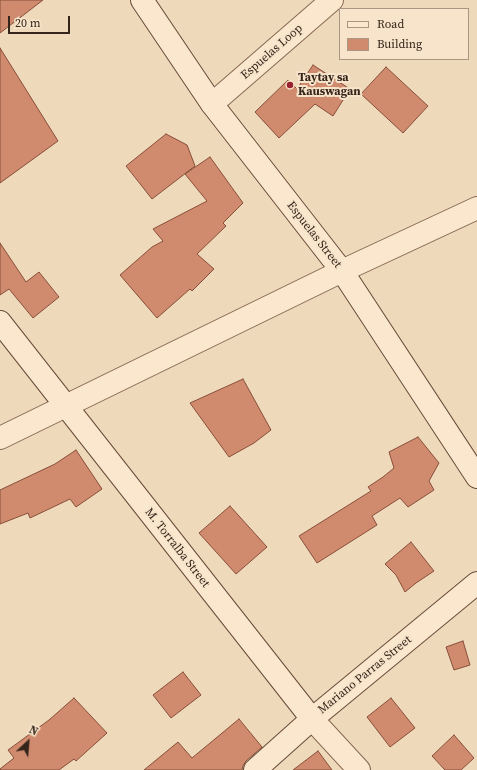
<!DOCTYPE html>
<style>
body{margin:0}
#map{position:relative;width:477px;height:770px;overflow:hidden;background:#efd9bb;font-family:"Source Serif 4",serif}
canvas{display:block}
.legend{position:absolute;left:339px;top:8px;width:130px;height:52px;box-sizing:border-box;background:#f7e4ca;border:1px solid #a99784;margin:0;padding:5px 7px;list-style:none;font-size:12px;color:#35241a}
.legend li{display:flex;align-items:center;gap:8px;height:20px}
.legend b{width:20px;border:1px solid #a99784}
.north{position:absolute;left:8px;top:722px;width:40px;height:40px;-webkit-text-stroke:3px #f7e4ca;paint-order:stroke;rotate:26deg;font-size:11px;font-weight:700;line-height:16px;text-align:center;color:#35241a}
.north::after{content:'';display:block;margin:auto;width:14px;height:18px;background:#35241a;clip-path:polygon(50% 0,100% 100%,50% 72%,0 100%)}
.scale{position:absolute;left:8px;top:16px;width:62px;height:18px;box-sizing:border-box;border:2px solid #35241a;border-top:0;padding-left:5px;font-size:12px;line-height:14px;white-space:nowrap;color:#35241a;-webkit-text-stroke:3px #f7e4ca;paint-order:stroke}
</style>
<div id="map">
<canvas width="477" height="770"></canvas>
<ul class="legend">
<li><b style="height:5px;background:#fae7ce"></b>Road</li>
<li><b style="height:11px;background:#d08b6e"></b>Building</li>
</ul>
<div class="north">N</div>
<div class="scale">20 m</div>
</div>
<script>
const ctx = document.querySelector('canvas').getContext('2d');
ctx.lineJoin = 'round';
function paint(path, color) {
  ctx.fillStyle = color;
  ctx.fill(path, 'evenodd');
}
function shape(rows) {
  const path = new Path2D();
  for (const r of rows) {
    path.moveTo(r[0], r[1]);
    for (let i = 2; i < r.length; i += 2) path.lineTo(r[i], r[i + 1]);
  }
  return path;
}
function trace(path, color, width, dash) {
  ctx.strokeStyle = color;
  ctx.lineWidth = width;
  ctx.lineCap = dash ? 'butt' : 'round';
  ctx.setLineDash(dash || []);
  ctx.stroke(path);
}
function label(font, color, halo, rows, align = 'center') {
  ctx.font = font + ' "Source Serif 4",serif';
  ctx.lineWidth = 4;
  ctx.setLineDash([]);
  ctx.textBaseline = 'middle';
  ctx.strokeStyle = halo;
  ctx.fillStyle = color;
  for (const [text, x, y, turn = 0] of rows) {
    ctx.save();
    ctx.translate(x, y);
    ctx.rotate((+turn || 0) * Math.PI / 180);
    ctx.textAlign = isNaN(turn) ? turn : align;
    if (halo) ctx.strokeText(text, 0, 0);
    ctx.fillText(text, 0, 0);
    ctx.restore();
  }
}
const building = shape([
 [0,0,43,0,0,33,0,0],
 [0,48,58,141,0,183,0,48],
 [313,65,350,89,333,116,315,104,279,138,255,112,288,80,297,89,313,65],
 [386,67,428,106,403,133,361,94,386,67],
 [166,134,187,145,195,166,152,199,126,166,166,134],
 [210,157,243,203,223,223,226,226,197,254,214,269,192,291,190,289,157,318,120,275,152,247,163,241,153,229,207,201,185,174,210,157],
 [0,243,26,282,39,272,59,297,33,318,9,289,0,295,0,243],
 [243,379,271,430,254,443,229,457,190,403,243,379],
 [418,437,439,463,429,481,434,490,408,507,400,498,372,516,377,525,317,563,299,536,371,491,368,487,383,477,394,468,389,452,418,437],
 [76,450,102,489,76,507,70,499,30,518,28,513,0,524,0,490,55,464,76,450],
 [230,506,267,547,236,574,199,533,230,506],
 [411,542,434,571,416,583,405,592,396,575,385,564,411,542],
 [463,641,470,665,454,670,446,647,463,641],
 [183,672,201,695,171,718,153,695,183,672],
 [74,698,107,733,76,761,74,759,59,770,0,770,0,769,14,758,8,750,49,720,74,698],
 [391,698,415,728,390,747,367,717,391,698],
 [239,719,262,747,246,761,243,766,242,770,144,770,178,742,192,758,239,719],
 [454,735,474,758,461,770,445,770,432,756,454,735],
 [318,751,332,770,293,770,318,751]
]);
paint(building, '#d08b6e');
trace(building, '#874e39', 1);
const street = shape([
 [212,104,332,0],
 [0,438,342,271,477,208],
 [312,719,359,770]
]);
const secondary = shape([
 [142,0,212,104,342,271,477,477],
 [0,322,312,719],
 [255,770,312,719,477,583]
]);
trace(street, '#876954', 24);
trace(secondary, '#684a38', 24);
trace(street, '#fae7ce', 22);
trace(secondary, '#fae7ce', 22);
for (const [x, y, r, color] of [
 [290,85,4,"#982231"]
]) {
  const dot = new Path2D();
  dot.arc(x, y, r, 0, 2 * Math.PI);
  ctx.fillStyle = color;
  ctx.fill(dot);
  trace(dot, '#f7e4ca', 1.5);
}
label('12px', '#35241a', '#f7e4ca', [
 ["Espuelas Loop",272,52,-41],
 ["Espuelas Street",314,235,52],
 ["M. Torralba Street",177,548,52],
 ["Mariano Parras Street",365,675,-39]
]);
label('bold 12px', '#35241a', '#f7e4ca', [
 ["Taytay sa",298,78],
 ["Kauswagan",298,92]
], 'left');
</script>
